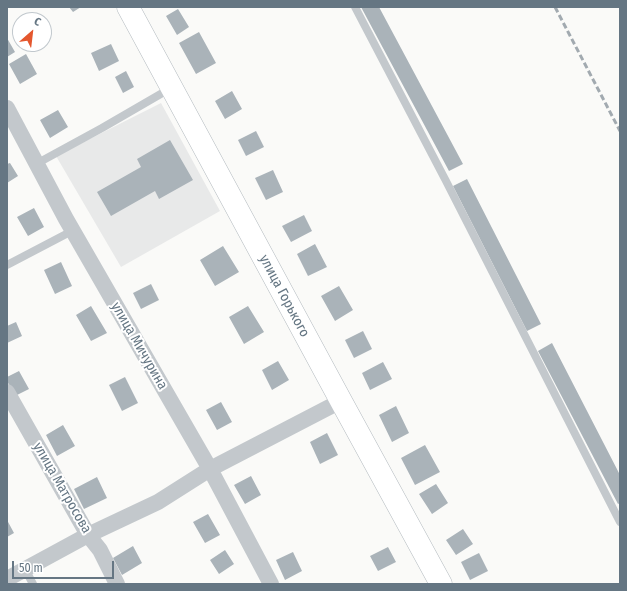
<!DOCTYPE html>
<meta charset="utf-8">
<style>
body{margin:0}
#map{position:relative;width:627px;height:591px;overflow:hidden;background:#fafaf8;font-family:"Fira Sans Condensed",sans-serif}
canvas{display:block}
.frame{position:absolute;inset:0;border:8px solid #657683;pointer-events:none}
.north{position:absolute;left:12px;top:12px;width:40px;height:40px;box-sizing:border-box;background:#fff;border:1px solid #c1c8cd;border-radius:50%;rotate:28deg;font-size:11px;font-weight:700;line-height:16px;text-align:center;color:#657683}
.north::after{content:'';display:block;margin:auto;width:14px;height:18px;background:#e4572e;clip-path:polygon(50% 0,100% 100%,50% 72%,0 100%)}
.scale{position:absolute;left:12px;top:561px;width:102px;height:18px;box-sizing:border-box;border:2px solid #657683;border-top:0;padding-left:5px;font-size:12px;line-height:14px;white-space:nowrap;color:#657683;-webkit-text-stroke:3px #fff;paint-order:stroke}
</style>
<div id="map">
<canvas width="627" height="591"></canvas>
<div class="frame"></div>
<div class="north">С</div>
<div class="scale">50 m</div>
</div>
<script>
const ctx = document.querySelector('canvas').getContext('2d');
ctx.lineJoin = 'round';
function paint(path, color) {
  ctx.fillStyle = color;
  ctx.fill(path, 'evenodd');
}
function shape(rows) {
  const path = new Path2D();
  for (const r of rows) {
    path.moveTo(r[0], r[1]);
    for (let i = 2; i < r.length; i += 2) path.lineTo(r[i], r[i + 1]);
  }
  return path;
}
function trace(path, color, width, dash) {
  ctx.strokeStyle = color;
  ctx.lineWidth = width;
  ctx.lineCap = dash ? 'butt' : 'round';
  ctx.setLineDash(dash || []);
  ctx.stroke(path);
}
function label(font, color, halo, rows, align = 'center') {
  ctx.font = font + ' "Fira Sans Condensed",sans-serif';
  ctx.lineWidth = 4;
  ctx.setLineDash([]);
  ctx.textBaseline = 'middle';
  ctx.strokeStyle = halo;
  ctx.fillStyle = color;
  for (const [text, x, y, turn = 0] of rows) {
    ctx.save();
    ctx.translate(x, y);
    ctx.rotate((+turn || 0) * Math.PI / 180);
    ctx.textAlign = isNaN(turn) ? turn : align;
    if (halo) ctx.strokeText(text, 0, 0);
    ctx.fillText(text, 0, 0);
    ctx.restore();
  }
}
paint(shape([
 [161,103,220,211,121,267,56,156]
]), '#e8e9e9');
paint(shape([
 [69,7,81,7,73,12],
 [361,7,379,7,463,164,449,171],
 [178,9,189,27,177,35,166,16],
 [199,32,216,63,196,74,179,43],
 [7,38,15,52,7,57],
 [111,44,119,61,99,71,91,53],
 [26,54,37,74,20,84,9,64],
 [126,71,134,87,123,93,115,77],
 [232,91,242,109,225,119,215,101],
 [58,110,68,127,50,138,40,120],
 [256,131,264,147,246,156,238,140],
 [170,140,193,180,159,199,155,191,111,216,97,192,141,167,137,159],
 [10,163,18,176,7,183,7,164],
 [273,170,283,192,266,200,255,178],
 [467,179,541,324,527,331,453,186],
 [34,208,44,227,28,236,17,217],
 [304,215,312,231,291,242,282,226],
 [315,244,327,267,308,276,297,254],
 [223,246,239,272,215,286,200,260],
 [61,262,72,286,55,294,44,270],
 [151,284,159,300,141,309,133,293],
 [339,286,353,310,335,321,321,296],
 [91,306,107,333,91,341,76,315],
 [248,306,264,332,244,344,229,317],
 [16,322,22,336,7,343,7,326],
 [363,331,372,349,354,358,345,340],
 [552,343,620,475,620,503,618,504,538,351],
 [278,361,289,380,272,390,262,370],
 [383,362,392,379,370,390,362,373],
 [19,371,29,389,15,396,7,381,7,377],
 [125,377,138,403,122,411,109,385],
 [221,402,232,422,217,430,206,410],
 [396,406,409,433,392,442,379,415],
 [63,425,75,446,57,456,46,435],
 [327,433,338,455,320,464,310,442],
 [425,445,440,472,415,485,401,458],
 [251,476,261,495,245,504,234,485],
 [97,477,107,498,84,509,74,489],
 [436,484,448,503,432,514,419,494],
 [208,514,220,535,205,543,193,522],
 [7,520,14,533,7,537],
 [463,529,473,544,456,555,446,540],
 [133,546,142,563,122,575,113,558],
 [388,547,396,562,378,571,370,556],
 [225,550,234,564,219,574,210,560],
 [293,552,302,571,285,580,276,560],
 [479,553,488,571,470,580,461,562]
]), '#aab3b9');
const secondary = shape([
 [128,7,341,401,441,584]
]);
trace(secondary, '#b3babf', 23);
trace(shape([
 [355,7,446,181,620,522],
 [36,164,102,128,171,88],
 [7,265,72,231],
 [25,569,33,584]
]), '#c3c8cc', 8);
trace(shape([
 [7,108,66,219,210,469,271,584],
 [7,392,88,535,100,550,117,584],
 [7,579,88,535,158,502,210,469,341,401]
]), '#c3c8cc', 16);
trace(secondary, '#fff', 22);
trace(shape([
 [555,7,620,131]
]), '#a2aab0', 3, [6, 3]);
label('14px', '#657683', '#fff', [
 ["улица Горького",284,296,62],
 ["улица Мичурина",139,346,60],
 ["улица Матросова",62,488,60]
]);
</script>
